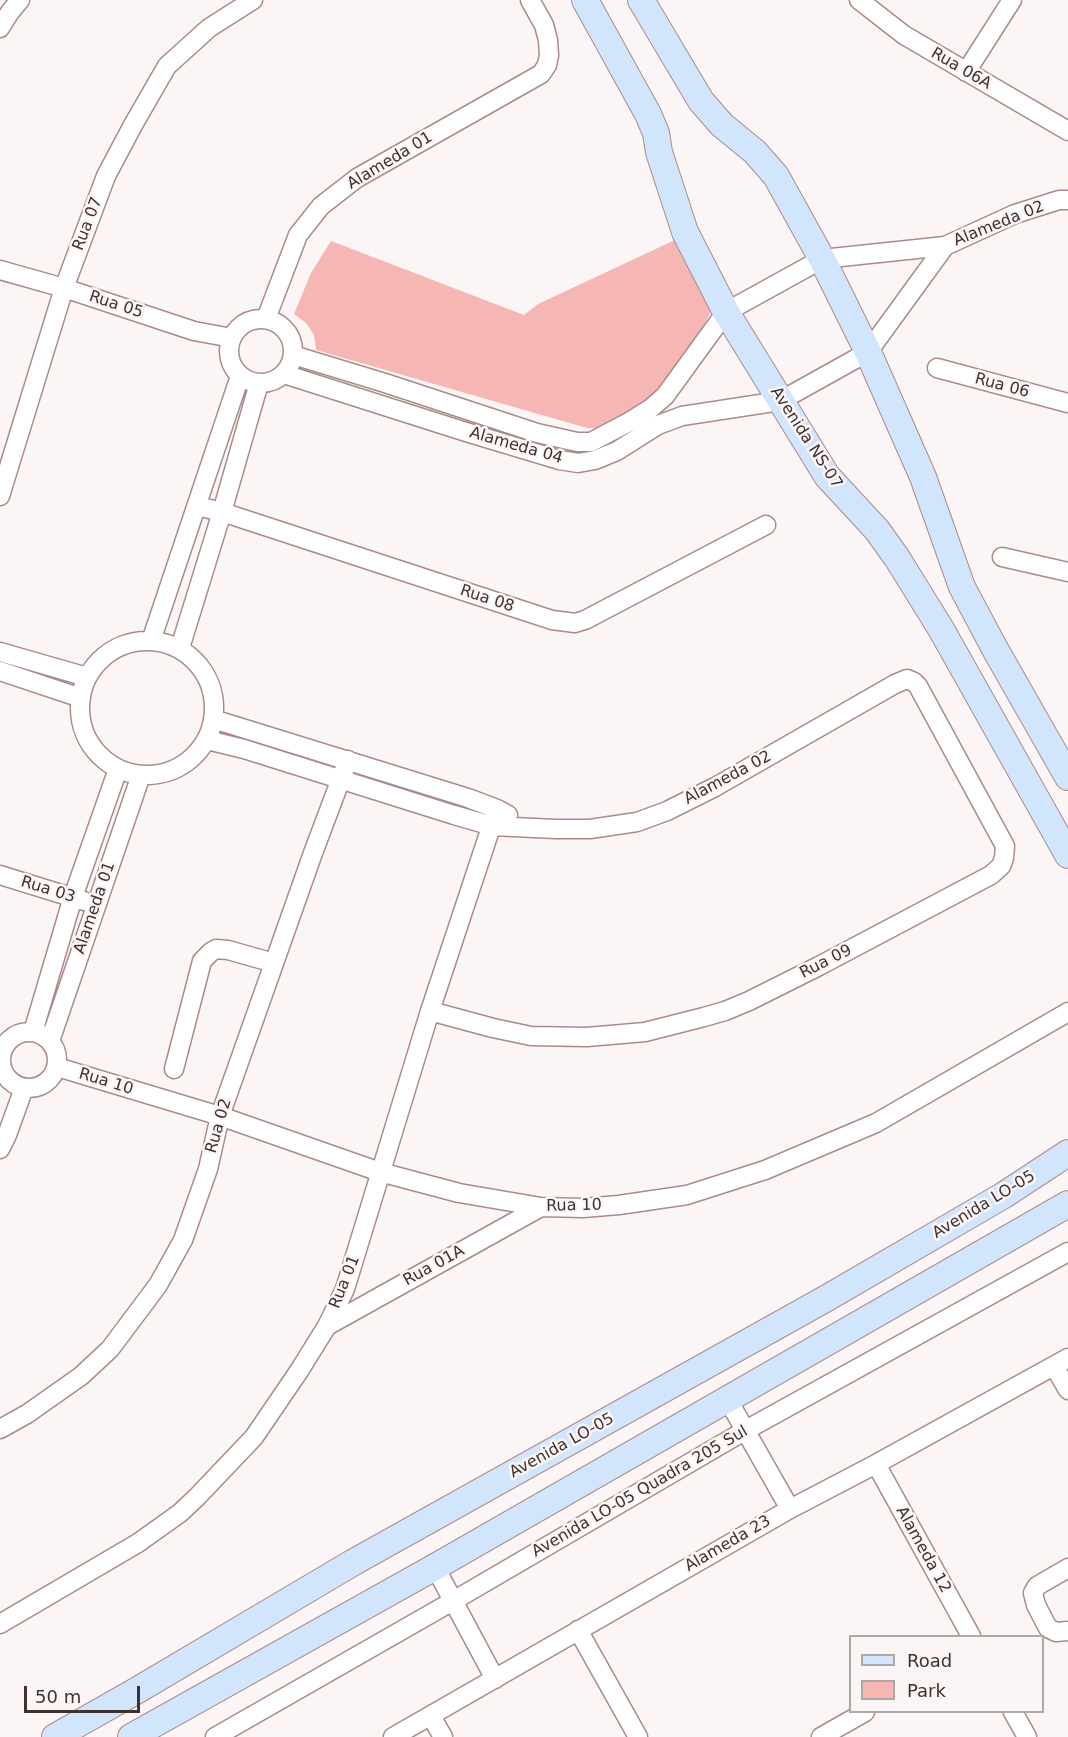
<!DOCTYPE html>
<style>
body{margin:0}
#map{position:relative;width:1068px;height:1737px;overflow:hidden;background:#fcf5f5;font-family:"DejaVu Sans",sans-serif}
canvas{display:block}
.legend{position:absolute;left:849px;top:1635px;width:195px;height:78px;box-sizing:border-box;background:#fcf5f5;border:2px solid #b0a7a7;margin:0;padding:8px 10px;list-style:none;font-size:18px;color:#3f3131}
.legend li{display:flex;align-items:center;gap:12px;height:30px}
.legend b{width:30px;border:2px solid #b0a7a7}
.scale{position:absolute;left:24px;top:1686px;width:116px;height:27px;box-sizing:border-box;border:3px solid #3f3131;border-top:0;padding-left:8px;font-size:18px;line-height:21px;white-space:nowrap;color:#3f3131;-webkit-text-stroke:4px #fcf5f5;paint-order:stroke}
</style>
<div id="map">
<canvas width="1068" height="1737"></canvas>
<ul class="legend">
<li><b style="height:8px;background:#d1e6fd"></b>Road</li>
<li><b style="height:16px;background:#f6b6b3"></b>Park</li>
</ul>
<div class="scale">50 m</div>
</div>
<script>
const ctx = document.querySelector('canvas').getContext('2d');
ctx.lineJoin = 'round';
function paint(path, color) {
  ctx.fillStyle = color;
  ctx.fill(path, 'evenodd');
}
function shape(rows) {
  const path = new Path2D();
  for (const r of rows) {
    if (r.length === 3) {
      path.moveTo(r[0] + r[2], r[1]);
      path.arc(r[0], r[1], r[2], 0, 2 * Math.PI);
      continue;
    }
    path.moveTo(r[0], r[1]);
    for (let i = 2; i < r.length; i += 2) path.lineTo(r[i], r[i + 1]);
  }
  return path;
}
function trace(path, color, width, dash) {
  ctx.strokeStyle = color;
  ctx.lineWidth = width;
  ctx.lineCap = dash ? 'butt' : 'round';
  ctx.setLineDash(dash || []);
  ctx.stroke(path);
}
function label(font, color, halo, rows, align = 'center') {
  ctx.font = font + ' "DejaVu Sans",sans-serif';
  ctx.lineWidth = 5;
  ctx.setLineDash([]);
  ctx.textBaseline = 'middle';
  ctx.strokeStyle = halo;
  ctx.fillStyle = color;
  for (const [text, x, y, turn = 0] of rows) {
    ctx.save();
    ctx.translate(x, y);
    ctx.rotate((+turn || 0) * Math.PI / 180);
    ctx.textAlign = isNaN(turn) ? turn : align;
    if (halo) ctx.strokeText(text, 0, 0);
    ctx.fillText(text, 0, 0);
    ctx.restore();
  }
}
paint(shape([
 [675,240,712,310,675,377,616,429,587,428,316,350,314,335,306,323,294,314,311,273,331,241,524,315,538,304]
]), '#f6b6b3');
const street = shape([
 [859,0,904,35,1068,131],
 [0,28,10,12,20,0],
 [966,72,1012,0],
 [0,270,64,288,194,331,232,338],
 [266,319,298,235,321,206,357,178,541,74,547,65,549,55,548,40,544,25,530,0],
 [261,351,32],
 [293,355,385,383,537,433,577,442,591,442,629,422,650,409,665,396,726,312,822,259,945,246,1015,214,1059,200,1068,200],
 [937,368,1068,403],
 [284,374,466,432,559,460,578,463,595,460,617,451,658,425,682,416,780,401,868,352,945,246],
 [0,496,64,288,106,176,133,125,167,66,209,28,253,0],
 [197,506,222,512,552,620,575,623,585,620,766,525],
 [1002,557,1068,572],
 [151,641,240,376],
 [147,708,67],
 [180,648,222,512,259,383],
 [0,652,87,677],
 [0,671,81,698],
 [213,719,468,798,497,809,508,815],
 [207,740,244,749,454,815,492,826,556,829,590,829,637,822,667,811,715,787,895,684,907,679,914,682,918,686,1005,846,1004,858,1001,866,991,875,819,966,749,1001,725,1011,704,1017,645,1032,587,1037,531,1036,493,1028,430,1011],
 [0,875,84,901],
 [29,1060,28],
 [33,1032,73,897,118,769],
 [50,1041,141,775],
 [57,1067,220,1116,380,1172,459,1193,541,1207,583,1208,619,1205,687,1195,765,1170,876,1123,1068,1012],
 [174,1069,202,961,211,952,216,949,228,950,274,963],
 [0,1149,7,1135,24,1088],
 [327,1326,541,1207],
 [1054,1366,1068,1390],
 [728,1400,790,1509],
 [0,1429,27,1414,81,1376,110,1349,158,1285,183,1240,208,1169,220,1116,313,853,348,760],
 [876,1464,971,1636],
 [435,1567,495,1679],
 [1068,1568,1037,1586,1033,1593,1036,1605,1048,1628,1056,1632,1068,1631],
 [0,1624,138,1543,180,1513,197,1497,254,1437,299,1371,327,1326,345,1289,430,1011,497,809],
 [578,1630,638,1737],
 [1013,1712,1027,1737],
 [431,1716,443,1737],
 [215,1737,453,1601,746,1430,1068,1252],
 [393,1737,790,1509,876,1464,1068,1358],
 [821,1737,865,1712]
]);
const secondary = shape([
 [585,0,648,114,656,133,659,152,685,232,726,312,827,476,877,530,897,558,941,629,1068,855],
 [641,0,701,101,722,125,755,152,776,176,822,259,868,352,923,477,962,587,995,649,1068,777],
 [55,1737,136,1691,354,1562,827,1298,1004,1195,1068,1153],
 [131,1737,435,1567,1068,1204]
]);
trace(street, '#ab8b89', 21);
trace(secondary, '#ab8b89', 28);
trace(street, '#fff', 18);
trace(secondary, '#d1e6fd', 26);
label('16px', '#3f3131', '#fcf5f5', [
 ["Rua 06A",961,69,30],
 ["Alameda 01",390,161,-31],
 ["Rua 07",88,224,-69],
 ["Alameda 02",999,224,-22],
 ["Rua 05",116,305,18],
 ["Rua 06",1002,386,15],
 ["Avenida NS-07",806,438,57],
 ["Alameda 04",516,446,16],
 ["Rua 08",487,599,18],
 ["Alameda 02",728,778,-28],
 ["Rua 03",48,890,17],
 ["Alameda 01",95,908,-71],
 ["Rua 09",826,962,-27],
 ["Rua 10",106,1082,17],
 ["Rua 02",219,1126,-74],
 ["Avenida LO-05",984,1205,-31],
 ["Rua 10",574,1206,-1],
 ["Rua 01A",434,1266,-29],
 ["Rua 01",345,1282,-68],
 ["Avenida LO-05",562,1446,-29],
 ["Avenida LO-05 Quadra 205 Sul",640,1492,-30],
 ["Alameda 23",728,1544,-30],
 ["Alameda 12",923,1550,61]
]);
</script>
